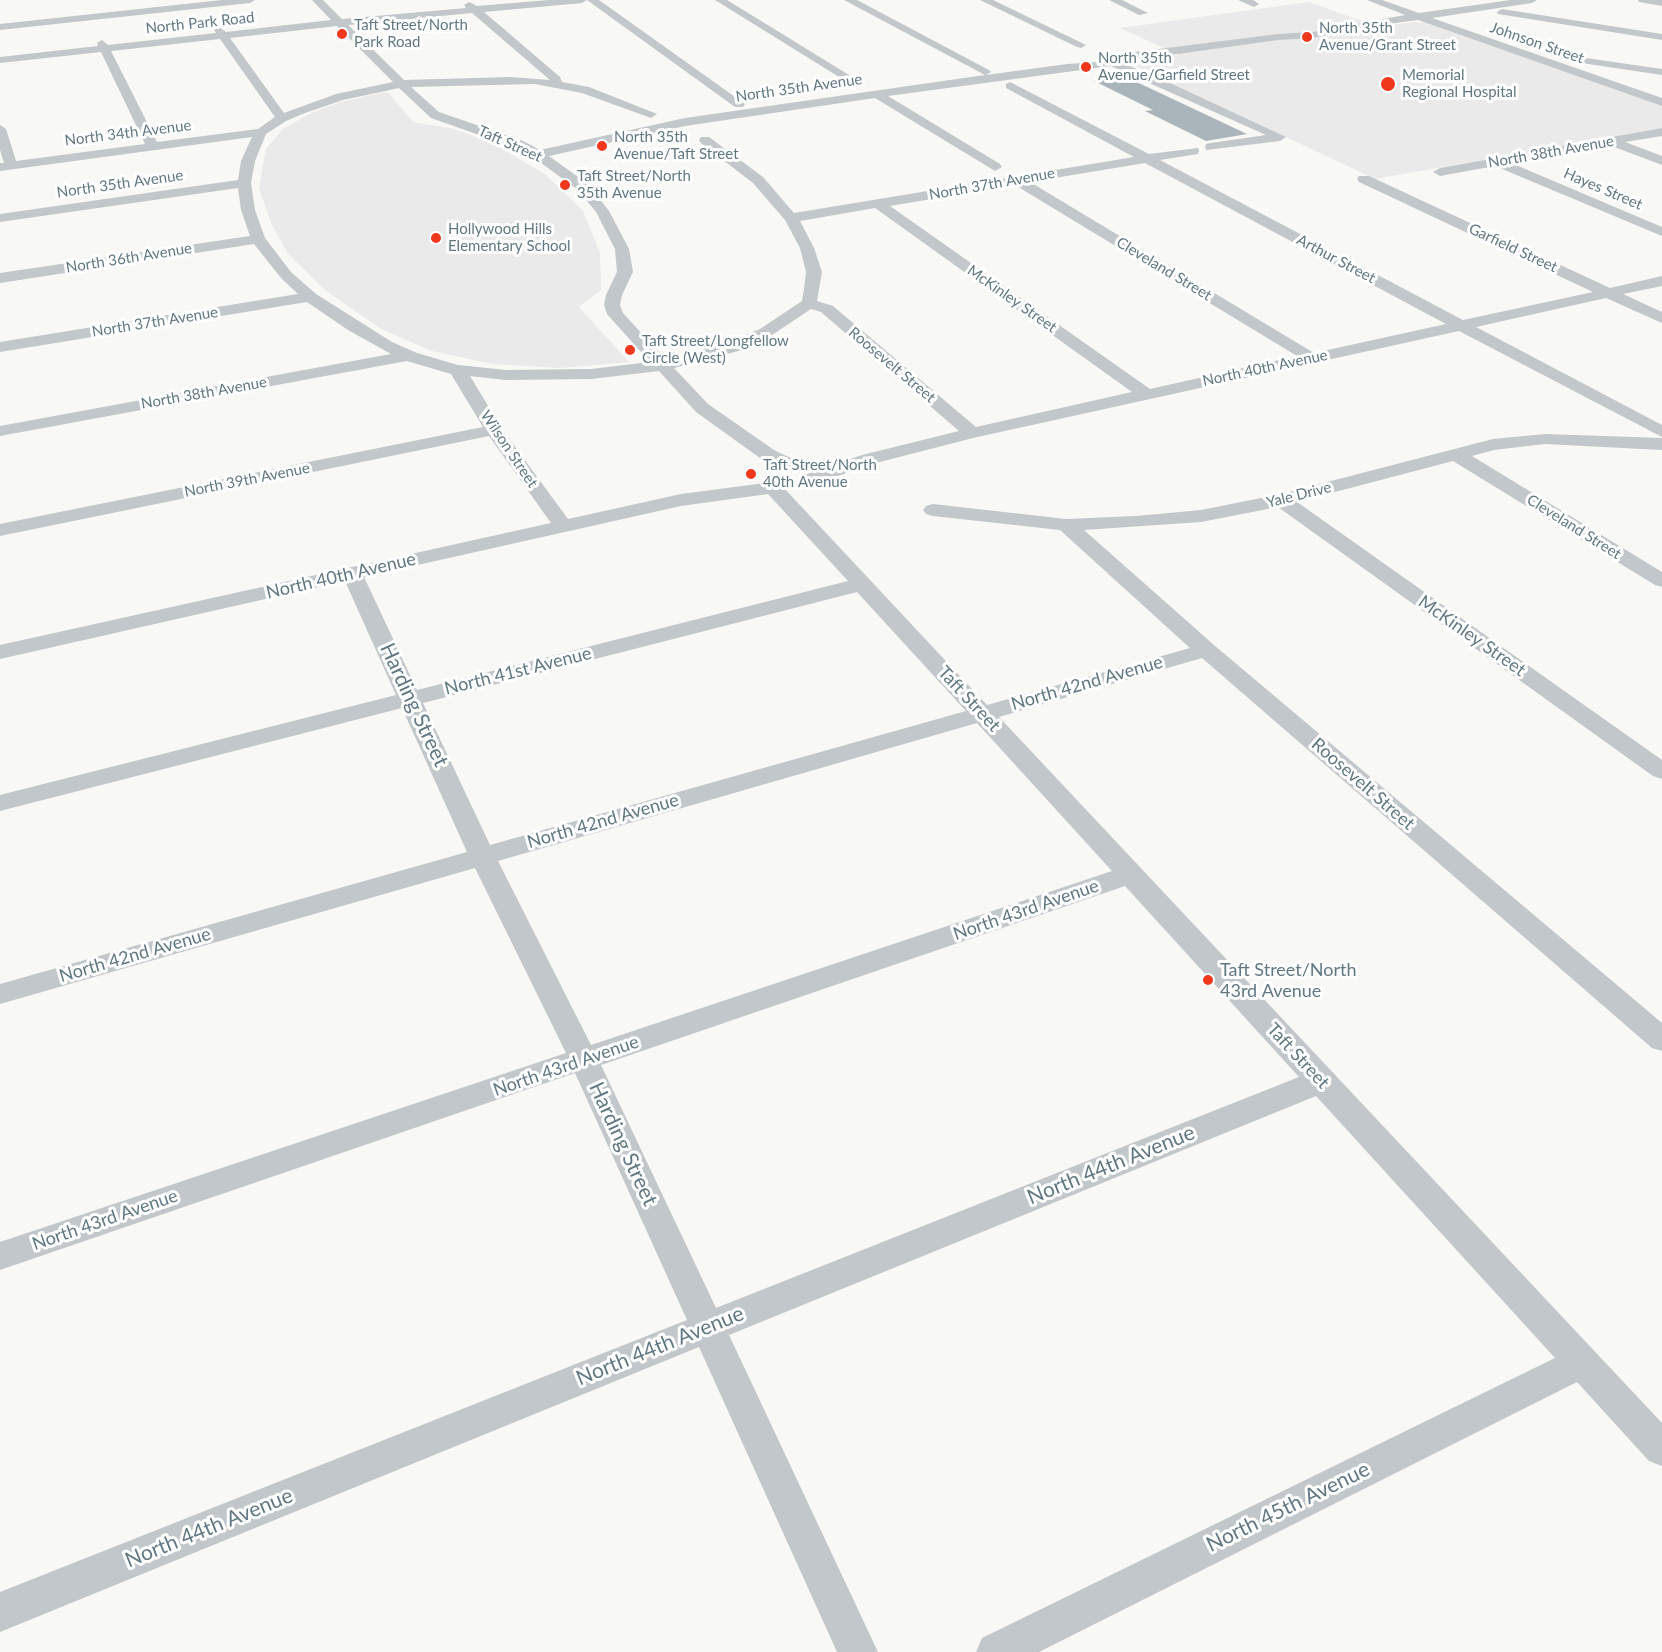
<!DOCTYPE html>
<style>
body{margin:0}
canvas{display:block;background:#f8f8f5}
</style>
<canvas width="1662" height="1652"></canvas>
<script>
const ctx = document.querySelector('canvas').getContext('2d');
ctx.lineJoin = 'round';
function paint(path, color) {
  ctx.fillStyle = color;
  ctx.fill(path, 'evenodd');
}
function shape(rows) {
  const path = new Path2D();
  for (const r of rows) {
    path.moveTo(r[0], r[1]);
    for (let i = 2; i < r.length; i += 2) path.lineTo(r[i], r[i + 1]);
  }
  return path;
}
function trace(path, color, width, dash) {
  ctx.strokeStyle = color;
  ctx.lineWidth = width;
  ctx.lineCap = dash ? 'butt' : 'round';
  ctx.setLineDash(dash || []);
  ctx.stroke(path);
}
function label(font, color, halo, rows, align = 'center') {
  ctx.font = font + ' Lato,sans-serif';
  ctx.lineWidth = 6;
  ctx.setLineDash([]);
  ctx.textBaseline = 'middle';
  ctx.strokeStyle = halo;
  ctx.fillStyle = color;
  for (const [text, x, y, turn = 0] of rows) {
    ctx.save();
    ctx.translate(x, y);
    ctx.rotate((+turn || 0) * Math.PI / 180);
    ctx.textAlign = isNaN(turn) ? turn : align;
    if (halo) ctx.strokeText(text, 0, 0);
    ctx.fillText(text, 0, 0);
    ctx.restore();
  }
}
paint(shape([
 [1309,2,1378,27,1414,22,1425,23,1662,105,1662,128,1375,179,1131,64,1179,55,1120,28],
 [385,92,389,93,413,122,455,129,491,143,545,174,583,211,600,253,601,290,579,307,629,362,560,368,493,364,432,351,381,329,325,290,288,254,271,223,259,188,266,149,283,129,311,113,341,102]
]), '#e9eae9');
paint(shape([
 [1122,77,1126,77,1247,134,1206,141,1145,111,1153,110,1094,81]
]), '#a9b5ba');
paint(shape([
 [222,0,255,0,250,3,0,30,0,24,222,0],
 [312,0,323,0,342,19,466,8,464,5,469,2,477,6,549,0,599,0,745,104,743,107,735,107,587,0,582,3,484,12,560,77,562,82,589,87,657,114,651,118,582,93,535,84,411,87,439,112,523,141,540,150,685,118,985,75,844,0,857,0,989,70,991,72,986,75,1067,64,1115,61,1151,74,1286,137,1280,141,1206,150,1205,147,1206,144,1211,143,1266,135,1111,66,888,96,1000,164,1002,167,995,171,875,98,685,126,549,156,588,184,609,211,629,249,633,272,622,295,620,305,623,313,666,360,726,343,760,329,802,301,804,289,806,272,800,248,785,220,753,183,701,143,699,140,701,137,709,137,763,177,794,213,1134,157,1006,88,1006,84,1010,82,1149,154,1198,148,1199,151,1198,154,1160,160,1463,320,1593,292,1359,182,1357,179,1359,176,1369,176,1610,288,1662,276,1662,286,1623,294,1662,312,1662,323,1606,298,1476,327,1662,425,1662,437,1459,331,973,438,876,463,814,484,807,482,804,478,807,474,862,455,959,431,821,312,811,309,772,335,738,351,674,368,708,404,774,450,793,459,795,463,793,467,786,469,760,458,696,412,659,371,591,379,506,380,470,376,502,429,568,519,681,494,765,483,783,487,987,705,1190,648,1060,530,933,516,926,514,923,510,926,506,933,504,1066,519,1136,516,1201,510,1281,494,1493,439,1545,434,1662,438,1662,450,1545,444,1494,450,1472,456,1662,572,1662,587,1655,585,1453,461,1297,502,1662,760,1662,779,1653,776,1278,507,1201,522,1084,530,1214,645,1662,1023,1662,1051,1652,1048,1202,658,999,717,1662,1423,1662,1466,1649,1461,1577,1382,1039,1652,976,1652,982,1638,1555,1358,1316,1096,729,1335,878,1652,837,1652,699,1347,0,1632,0,1592,687,1320,575,1073,0,1270,0,1242,566,1053,475,868,0,1004,0,984,467,852,402,708,0,811,0,795,396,695,345,581,0,659,0,645,551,523,489,436,0,536,0,524,483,427,451,374,407,361,0,436,0,426,391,354,348,330,307,302,0,352,0,342,298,294,281,278,254,244,0,283,0,273,250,236,241,210,238,188,0,222,0,214,238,180,241,161,252,137,0,171,0,163,4,163,0,150,0,125,6,129,16,161,145,144,101,52,0,63,0,57,98,46,97,43,102,40,108,45,216,33,214,30,219,27,226,32,331,20,312,0],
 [472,13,550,80,510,77,404,80,348,25,472,13],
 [337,26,393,82,336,94,284,113,230,38,337,26],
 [220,39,275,117,258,129,157,142,111,51,220,39],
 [399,88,431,118,513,147,533,157,578,190,596,212,615,249,617,272,606,295,604,305,607,314,650,362,591,369,506,370,458,365,417,353,392,342,316,294,291,272,265,238,255,210,251,183,255,161,266,134,286,121,305,113,343,100,399,88],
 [1145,163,1446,324,1314,353,1030,182,1145,163],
 [1015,185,1297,356,1150,389,890,206,1015,185],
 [875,208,1132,392,976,427,833,306,817,301,822,272,814,248,800,221,875,208],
 [768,494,848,581,417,690,364,577,681,506,768,494],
 [857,592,966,711,490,845,423,703,857,592],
 [977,723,1112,871,591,1045,498,861,977,723],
 [1125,886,1299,1077,716,1308,601,1065,1125,886],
 [715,0,727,0,862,83,856,86,852,85,715,0],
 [980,0,993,0,1086,45,1081,48,1077,47,980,0],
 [1109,0,1122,0,1148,13,1139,15,1109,0],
 [1238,0,1253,0,1259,4,1254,7,1238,0],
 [1367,0,1382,0,1419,13,1511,0,1537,0,1532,3,1432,18,1662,98,1662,106,1418,20,1359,28,1313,38,1278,40,1156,57,1119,60,1113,57,1119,54,1278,34,1313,32,1405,15,1367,0],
 [1638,0,1662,0,1662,6,1639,2,1638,0],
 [1502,9,1662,34,1662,40,1498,14,1497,12,1502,9],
 [1579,57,1662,69,1662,75,1575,62,1573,60,1579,57],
 [1662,128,1662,136,1625,142,1662,156,1662,165,1609,145,1511,163,1662,227,1662,236,1495,166,1440,176,1433,172,1440,168,1662,128]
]), '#c1c7ca');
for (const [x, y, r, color] of [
 [342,34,6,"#f1381d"],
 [1307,37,6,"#f1381d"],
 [1086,67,6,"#f1381d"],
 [1388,84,8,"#f1381d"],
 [602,146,6,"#f1381d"],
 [565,185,6,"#f1381d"],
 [436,238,6,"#f1381d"],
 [630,350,6,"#f1381d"],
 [751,474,6,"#f1381d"],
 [1208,980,6,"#f1381d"]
]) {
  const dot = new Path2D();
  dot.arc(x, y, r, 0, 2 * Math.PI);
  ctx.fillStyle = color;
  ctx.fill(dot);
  trace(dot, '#fff', 2);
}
label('15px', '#617883', '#fff', [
 ["North Park Road",200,23,-6],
 ["Johnson Street",1537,43,19],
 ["North 35th Avenue",799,88,-8],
 ["North 34th Avenue",128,133,-7],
 ["Taft Street",510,144,24],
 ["North 38th Avenue",1551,152,-10],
 ["North 35th Avenue",120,184,-8],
 ["North 37th Avenue",992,184,-10],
 ["Hayes Street",1603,189,23],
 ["Garfield Street",1513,248,25],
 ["North 36th Avenue",129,258,-9],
 ["Arthur Street",1336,259,28],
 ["Cleveland Street",1164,269,31],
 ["McKinley Street",1012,299,35],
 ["North 37th Avenue",155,322,-9],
 ["Roosevelt Street",892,365,40],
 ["North 40th Avenue",1265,368,-12],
 ["North 38th Avenue",204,393,-10],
 ["Wilson Street",509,449,56],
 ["North 39th Avenue",247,480,-11],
 ["Yale Drive",1299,495,-14],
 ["Cleveland Street",1574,527,32]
]);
label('15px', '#617883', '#fff', [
 ["Taft Street/North",354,25],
 ["Park Road",354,42],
 ["North 35th",1319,28],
 ["Avenue/Grant Street",1319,45],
 ["North 35th",1098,58],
 ["Avenue/Garfield Street",1098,75],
 ["Memorial",1402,75],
 ["Regional Hospital",1402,92],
 ["North 35th",614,137],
 ["Avenue/Taft Street",614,154],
 ["Taft Street/North",577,176],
 ["35th Avenue",577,193],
 ["Hollywood Hills",448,229],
 ["Elementary School",448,246],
 ["Taft Street/Longfellow",642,341],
 ["Circle (West)",642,358],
 ["Taft Street/North",763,465],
 ["40th Avenue",763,482]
], 'left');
label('18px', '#617883', '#fff', [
 ["North 40th Avenue",341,576,-13],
 ["McKinley Street",1472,636,35],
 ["North 41st Avenue",518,671,-14],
 ["North 42nd Avenue",1087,683,-16],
 ["Taft Street",969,699,47],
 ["Roosevelt Street",1363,784,41],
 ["North 42nd Avenue",603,821,-16],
 ["North 43rd Avenue",1026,910,-19],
 ["North 42nd Avenue",135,955,-16],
 ["Taft Street",1298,1056,47],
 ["North 43rd Avenue",566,1066,-19],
 ["North 43rd Avenue",105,1220,-19]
]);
label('18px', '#617883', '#fff', [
 ["Taft Street/North",1220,970],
 ["43rd Avenue",1220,991]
], 'left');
label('21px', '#617883', '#fff', [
 ["Harding Street",414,705,65],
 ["Harding Street",623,1144,65],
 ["North 44th Avenue",1111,1165,-22],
 ["North 44th Avenue",660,1346,-22],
 ["North 45th Avenue",1288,1507,-26],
 ["North 44th Avenue",209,1528,-22]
]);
</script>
